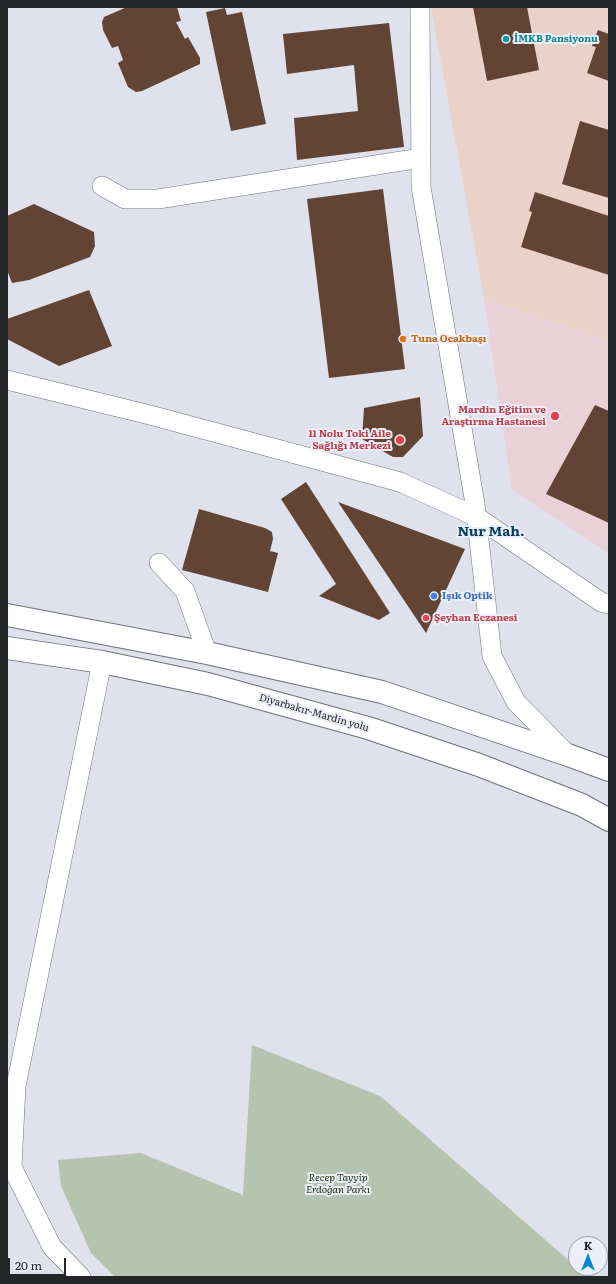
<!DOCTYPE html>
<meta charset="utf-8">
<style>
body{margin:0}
#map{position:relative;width:616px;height:1284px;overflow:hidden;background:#dfe1ec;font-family:Literata,serif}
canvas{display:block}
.frame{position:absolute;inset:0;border:8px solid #242529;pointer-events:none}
.north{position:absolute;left:568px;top:1236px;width:40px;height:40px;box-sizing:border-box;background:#eceef9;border:1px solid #9c9ea6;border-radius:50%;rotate:0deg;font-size:11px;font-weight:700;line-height:16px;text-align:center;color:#242529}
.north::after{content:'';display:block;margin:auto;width:14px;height:18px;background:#0087ce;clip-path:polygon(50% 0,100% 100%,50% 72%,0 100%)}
.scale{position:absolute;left:8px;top:1258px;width:58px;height:18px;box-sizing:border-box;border:2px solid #242529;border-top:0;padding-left:5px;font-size:12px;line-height:14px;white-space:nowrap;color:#242529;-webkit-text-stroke:3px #eceef9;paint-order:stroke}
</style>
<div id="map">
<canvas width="616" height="1284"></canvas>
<div class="frame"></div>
<div class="north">K</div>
<div class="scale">20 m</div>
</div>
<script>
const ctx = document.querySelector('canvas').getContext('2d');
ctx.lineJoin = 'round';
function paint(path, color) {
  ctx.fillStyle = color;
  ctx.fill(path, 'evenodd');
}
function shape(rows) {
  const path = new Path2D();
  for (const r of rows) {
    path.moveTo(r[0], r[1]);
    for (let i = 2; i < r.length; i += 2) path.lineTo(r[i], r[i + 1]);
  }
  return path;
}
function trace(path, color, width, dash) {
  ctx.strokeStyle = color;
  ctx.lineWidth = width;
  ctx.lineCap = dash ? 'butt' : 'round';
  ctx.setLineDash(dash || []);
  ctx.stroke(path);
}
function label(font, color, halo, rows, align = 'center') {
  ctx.font = font + ' Literata,serif';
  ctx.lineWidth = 4;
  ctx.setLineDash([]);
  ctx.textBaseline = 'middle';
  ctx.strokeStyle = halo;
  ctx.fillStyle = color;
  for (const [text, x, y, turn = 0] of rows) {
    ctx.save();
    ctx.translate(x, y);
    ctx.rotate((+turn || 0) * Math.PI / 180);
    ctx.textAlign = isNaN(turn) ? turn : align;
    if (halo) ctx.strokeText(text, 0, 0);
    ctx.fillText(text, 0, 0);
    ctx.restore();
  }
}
paint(shape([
 [431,7,609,7,609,342,484,298]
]), '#ead2c9');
paint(shape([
 [484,298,609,342,609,553,512,490]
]), '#ead0d7');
paint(shape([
 [252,1045,380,1096,588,1277,115,1277,91,1253,61,1186,58,1160,141,1153,243,1195]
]), '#b5c4af');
paint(shape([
 [127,7,177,7,181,21,176,22,185,39,188,37,200,58,200,64,142,91,136,92,128,87,118,63,123,60,118,46,112,48,103,30,102,22,104,17],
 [473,7,527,7,539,70,487,81],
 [225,8,227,15,242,12,266,124,231,131,206,12],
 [389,23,404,147,297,160,294,118,358,111,354,65,287,74,283,34],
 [598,30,609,34,609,81,587,73,596,47,592,46],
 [580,121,609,130,609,198,562,184],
 [383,189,405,369,329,378,307,199],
 [535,192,609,216,609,275,521,247,532,212,529,211],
 [34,204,94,232,95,246,90,257,29,280,12,283,7,270,7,216],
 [89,290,112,346,59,366,7,339,7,319],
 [420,397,423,436,403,457,393,457,362,439,364,408],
 [595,405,609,411,609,523,546,494],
 [306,482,390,613,379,620,319,596,336,584,281,499],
 [338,502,465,549,426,633],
 [199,509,265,528,272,532,273,539,270,551,278,553,268,592,182,570]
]), '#614434');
const minor = shape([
 [420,7,421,187,475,504,492,656,516,702,568,755],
 [102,186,125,199,158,199,421,158],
 [7,380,150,415,400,482,477,517,601,602,609,604],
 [159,563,185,591,207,653],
 [81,1277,52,1247,12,1167,16,1086,102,662]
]);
const highway = shape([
 [7,615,207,653,382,692,568,755,609,770],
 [7,648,102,662,208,684,368,728,479,765,582,805,609,820]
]);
trace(minor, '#6f717b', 20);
trace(highway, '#6f717b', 24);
trace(minor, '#fff', 19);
trace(highway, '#fff', 22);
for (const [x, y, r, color] of [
 [506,39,4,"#0f9aa8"],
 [403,339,4,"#e8710a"],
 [555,416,5,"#e0444e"],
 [400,440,5,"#e0444e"],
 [434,596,4,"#3f7fe0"],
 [426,618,4,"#e0444e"]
]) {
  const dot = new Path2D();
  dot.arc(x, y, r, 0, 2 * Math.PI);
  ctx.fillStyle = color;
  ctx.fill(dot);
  trace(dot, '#eceef9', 1.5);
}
label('bold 10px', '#0d838f', '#eceef9', [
 ["İMKB Pansiyonu",514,39]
], 'left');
label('bold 10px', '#c56008', '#eceef9', [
 ["Tuna Ocakbaşı",411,339]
], 'left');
label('bold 10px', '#be3a42', '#eceef9', [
 ["Mardin Eğitim ve",546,410],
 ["Araştırma Hastanesi",546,422],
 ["11 Nolu Toki Aile",391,434],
 ["Sağlığı Merkezi",391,446],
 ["Şeyhan Eczanesi",434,618,"left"]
], 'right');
label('bold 10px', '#366cbe', '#eceef9', [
 ["Işık Optik",442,596]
], 'left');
label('10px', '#242529', '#eceef9', [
 ["Diyarbakır-Mardin yolu",314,713,16]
]);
label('italic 10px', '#143104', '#eceef9', [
 ["Recep Tayyip",338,1178],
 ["Erdoğan Parkı",338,1190]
]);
label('bold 14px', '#073f61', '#eceef9', [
 ["Nur Mah.",491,532]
]);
</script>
